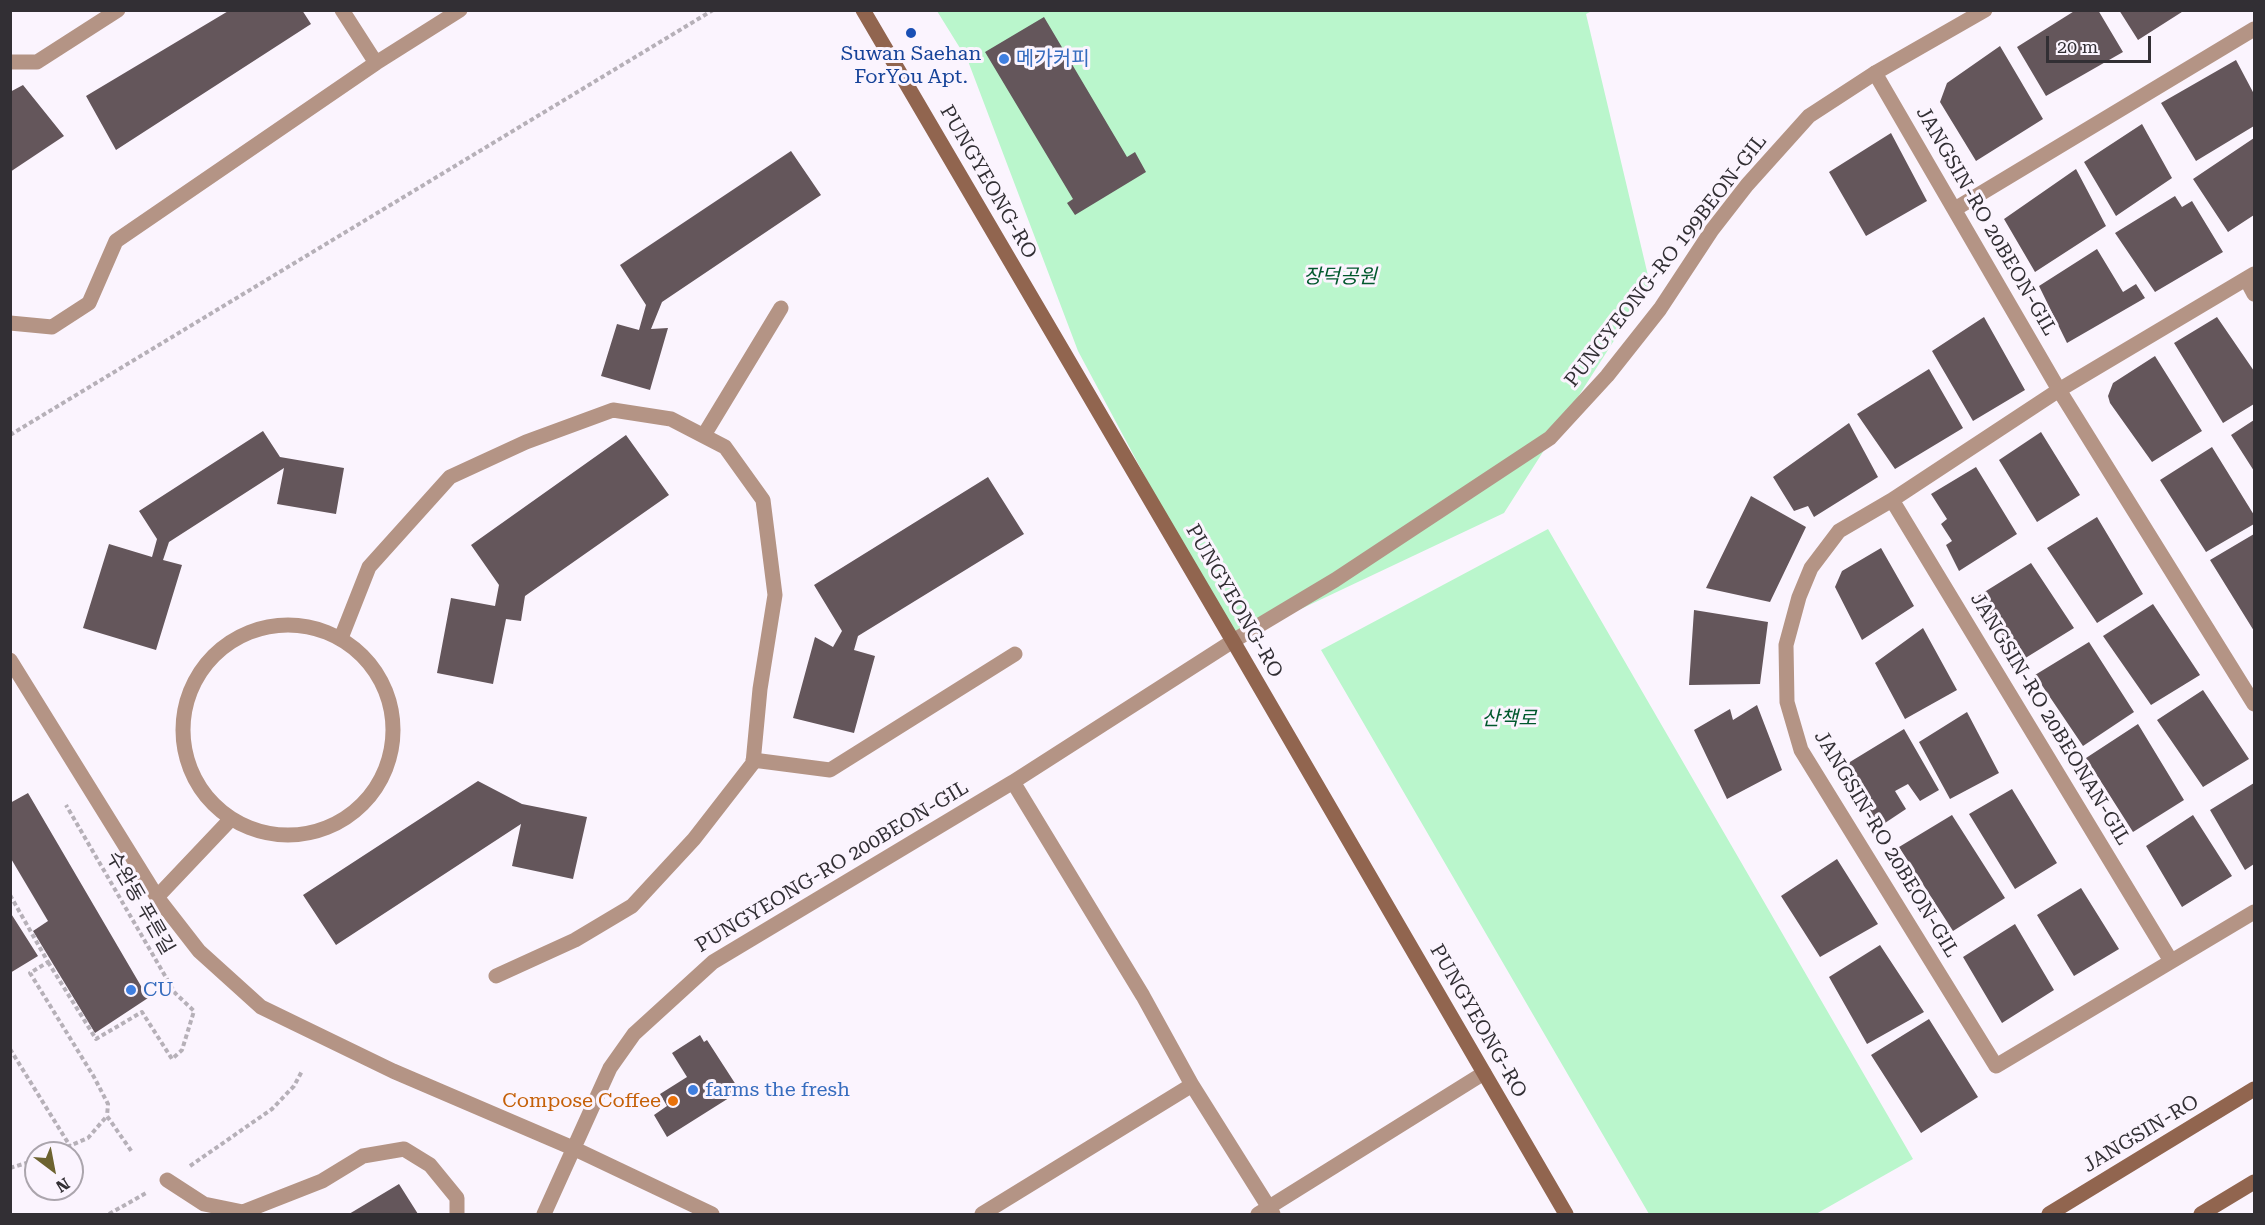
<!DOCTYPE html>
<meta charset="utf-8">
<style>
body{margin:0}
#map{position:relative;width:2265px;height:1225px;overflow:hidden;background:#fbf4fe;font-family:"Roboto Serif",serif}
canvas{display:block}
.frame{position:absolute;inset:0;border:12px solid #322f34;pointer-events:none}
.north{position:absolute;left:24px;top:1141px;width:60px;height:60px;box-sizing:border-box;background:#fbf4fe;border:2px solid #aba5ad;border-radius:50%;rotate:148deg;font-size:16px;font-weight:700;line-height:24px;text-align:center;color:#322f34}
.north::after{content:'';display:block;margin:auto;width:21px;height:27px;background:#6d6330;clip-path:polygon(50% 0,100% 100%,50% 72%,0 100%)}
.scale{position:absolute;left:2046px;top:36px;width:105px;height:27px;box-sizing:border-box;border:3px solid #322f34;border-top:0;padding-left:8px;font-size:18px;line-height:21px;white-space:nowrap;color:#322f34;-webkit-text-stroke:4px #fbf4fe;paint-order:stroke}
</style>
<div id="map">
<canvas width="2265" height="1225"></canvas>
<div class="frame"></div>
<div class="north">N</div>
<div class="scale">20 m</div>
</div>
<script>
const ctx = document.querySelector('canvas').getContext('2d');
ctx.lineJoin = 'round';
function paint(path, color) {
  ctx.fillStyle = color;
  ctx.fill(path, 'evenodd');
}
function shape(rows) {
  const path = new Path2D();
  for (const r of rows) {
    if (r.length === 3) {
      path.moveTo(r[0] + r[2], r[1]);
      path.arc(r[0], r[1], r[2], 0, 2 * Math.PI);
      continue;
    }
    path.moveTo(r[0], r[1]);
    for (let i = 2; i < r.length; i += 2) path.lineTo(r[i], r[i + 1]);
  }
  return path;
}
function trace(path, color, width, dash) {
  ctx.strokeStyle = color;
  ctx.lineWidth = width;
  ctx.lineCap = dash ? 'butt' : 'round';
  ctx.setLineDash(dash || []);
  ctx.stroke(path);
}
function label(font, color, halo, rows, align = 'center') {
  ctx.font = font + ' "Roboto Serif","Noto Sans KR",serif';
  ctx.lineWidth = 6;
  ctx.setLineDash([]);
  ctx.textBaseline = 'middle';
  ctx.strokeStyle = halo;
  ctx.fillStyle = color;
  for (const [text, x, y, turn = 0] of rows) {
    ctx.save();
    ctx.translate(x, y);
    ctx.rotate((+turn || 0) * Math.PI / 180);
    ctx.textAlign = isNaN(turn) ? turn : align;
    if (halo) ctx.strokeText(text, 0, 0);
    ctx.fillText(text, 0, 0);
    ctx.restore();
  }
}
paint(shape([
 [937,11,1592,11,1586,14,1650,284,1504,513,1233,641,1078,351,968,61],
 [1548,529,1913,1159,1816,1214,1649,1214,1321,650]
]), '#baf6cc');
paint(shape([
 [230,10,302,10,311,24,116,150,86,96],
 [2076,10,2098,10,2123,52,2046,96,2017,47],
 [2119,10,2185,10,2138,40],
 [1044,17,1127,157,1135,152,1146,172,1075,215,1067,203,1073,199,985,52],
 [2000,46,2043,119,1976,161,1940,102,1947,83],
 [2236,60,2254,94,2254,126,2196,161,2161,103],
 [23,85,64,136,10,172,10,92],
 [2142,124,2172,178,2116,216,2084,162],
 [1891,133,1927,201,1866,236,1829,172],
 [2254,138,2254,215,2228,232,2193,179],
 [791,151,821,195,662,302,651,329,668,328,650,390,601,376,617,324,639,330,646,305,620,265],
 [2076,169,2106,226,2035,272,2004,219],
 [2175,196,2182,207,2192,201,2223,252,2155,292,2115,233],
 [2097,249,2123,292,2136,284,2145,298,2067,343,2039,286],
 [1984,317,2025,390,1973,421,1932,351],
 [2217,317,2254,371,2254,404,2223,423,2174,343],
 [2155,356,2202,431,2152,462,2110,403,2108,396,2113,383],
 [1929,369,1963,428,1895,469,1857,414],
 [2254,420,2254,471,2231,435],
 [1849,423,1878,477,1814,517,1808,506,1794,511,1773,477],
 [263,431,280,457,344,468,336,514,277,504,284,468,169,542,163,560,182,565,156,650,83,628,109,544,152,557,157,539,139,511],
 [2041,432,2080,495,2037,522,1999,460],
 [626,435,669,495,525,596,521,621,506,619,493,684,437,673,451,598,495,606,499,585,471,545],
 [2212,447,2254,515,2254,524,2206,552,2160,480],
 [1976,467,2017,534,1959,571,1946,545,1952,541,1941,524,1947,519,1931,494],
 [988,477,1024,534,858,636,854,650,875,656,854,733,793,718,815,637,833,647,842,631,814,585],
 [1751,496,1806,527,1770,602,1706,588],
 [2097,517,2143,594,2097,623,2047,548],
 [2254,534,2254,631,2210,560],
 [1881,548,1914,606,1862,640,1835,587,1842,571],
 [2031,563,2074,628,2019,662,1978,596],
 [2153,604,2200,675,2151,705,2103,636],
 [1694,610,1768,622,1760,684,1689,685],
 [1923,628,1957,690,1905,719,1875,663],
 [2089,642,2134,712,2083,746,2035,675],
 [2203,690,2249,759,2203,787,2157,720],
 [1757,705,1782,770,1727,799,1694,730,1730,709,1733,720],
 [1967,712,1999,773,1950,799,1919,742],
 [2138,724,2184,800,2133,832,2086,758],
 [1904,729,1939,790,1920,801,1908,784,1895,791,1906,809,1879,827,1845,765],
 [478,781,522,804,587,817,573,879,512,866,521,824,336,945,303,895],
 [2254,783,2254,864,2245,870,2210,810],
 [2012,789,2057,863,2015,889,1969,814],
 [28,793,148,998,95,1033,33,931,48,921,10,857,10,803],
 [1952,815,2005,898,1953,931,1899,847],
 [2193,815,2232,876,2182,907,2146,846],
 [1837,859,1878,924,1820,957,1781,896],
 [2081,888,2119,949,2074,976,2037,915],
 [10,912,38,956,10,973],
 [2015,924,2054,990,2002,1023,1963,957],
 [1880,945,1924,1012,1867,1044,1829,977],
 [1929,1019,1978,1097,1921,1133,1871,1055],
 [700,1035,704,1042,707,1040,740,1091,667,1137,654,1115,667,1106,660,1094,687,1077,672,1053],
 [399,1184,418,1214,349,1214]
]), '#64565b');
trace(shape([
 [10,435,713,10],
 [10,895,48,962,30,973,94,1077,108,1104,107,1116],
 [48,962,96,1039,142,1012,172,1059,182,1050,194,1011,175,993,66,805],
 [10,1049,70,1146],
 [53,1153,88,1138,107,1116,132,1152],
 [190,1166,272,1109,294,1086,302,1071],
 [10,1168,36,1160],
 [109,1214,148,1192]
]), '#b6b0b8', 4, [4.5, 3]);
trace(shape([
 [342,10,376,63,460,10],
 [10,62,37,62,118,10],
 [1875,73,2059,390,2254,704],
 [1955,209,2254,29],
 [2254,274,2059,390,1892,500,1839,531,1811,568,1799,597,1786,645,1787,702,1801,750,1996,1066,2254,912],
 [2246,279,2254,294],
 [10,323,52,327,89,303,116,241,376,63],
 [704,435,781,308],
 [1892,500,2171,961],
 [288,730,105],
 [341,638,369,567,450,477,526,442,613,410,671,419,725,447,763,500,775,595,760,689,753,763,694,839,632,906,575,940,496,976],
 [753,760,830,770,1015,654],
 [157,897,230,820]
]), '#b49485', 15);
trace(shape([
 [10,660,157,897,199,951,261,1007,393,1071,575,1149,712,1214],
 [1013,782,1143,996,1192,1085,1273,1214],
 [167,1180,204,1204,243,1212,322,1181,363,1156,404,1149,430,1165,457,1198,457,1214],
 [544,1214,610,1068,634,1034,713,962,1013,782,1233,641,1335,580,1550,438,1607,376,1660,309,1712,230,1747,185,1809,116,1875,73,1985,10],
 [982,1214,1192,1085],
 [1258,1214,1484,1073]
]), '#b49485', 15);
trace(shape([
 [863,10,1233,641,1566,1214],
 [2049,1214,2254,1089],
 [2201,1214,2254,1182]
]), '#91654f', 15);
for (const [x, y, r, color] of [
 [911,33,6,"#1a4fb4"],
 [1004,59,6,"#3f7fe0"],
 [131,990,6,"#3f7fe0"],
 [693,1090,6,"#3f7fe0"],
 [673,1101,6,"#e8710a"]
]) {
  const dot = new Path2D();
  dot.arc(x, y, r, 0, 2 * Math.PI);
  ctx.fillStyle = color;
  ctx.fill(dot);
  trace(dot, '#fbf4fe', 2);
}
label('20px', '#164399', '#fbf4fe', [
 ["Suwan Saehan",911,54],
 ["ForYou Apt.",911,77]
]);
label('20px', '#366cbe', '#fbf4fe', [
 ["메가커피",1016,59],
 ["CU",143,990],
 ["farms the fresh",705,1090]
], 'left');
label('20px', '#322f34', '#fbf4fe', [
 ["PUNGYEONG-RO",988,182,60],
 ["JANGSIN-RO 20BEON-GIL",1986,221,60],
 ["PUNGYEONG-RO 199BEON-GIL",1666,261,-52],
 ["PUNGYEONG-RO",1234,601,60],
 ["JANGSIN-RO 20BEONAN-GIL",2050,719,59],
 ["JANGSIN-RO 20BEON-GIL",1886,844,59],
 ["PUNGYEONG-RO 200BEON-GIL",832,867,-31],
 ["수완동 푸른길",140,903,60],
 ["PUNGYEONG-RO",1478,1021,60],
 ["JANGSIN-RO",2141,1134,-31]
]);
label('italic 20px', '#00582d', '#fbf4fe', [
 ["장덕공원",1340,277],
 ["산책로",1509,719]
]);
label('20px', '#c56008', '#fbf4fe', [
 ["Compose Coffee",661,1101]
], 'right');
</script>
